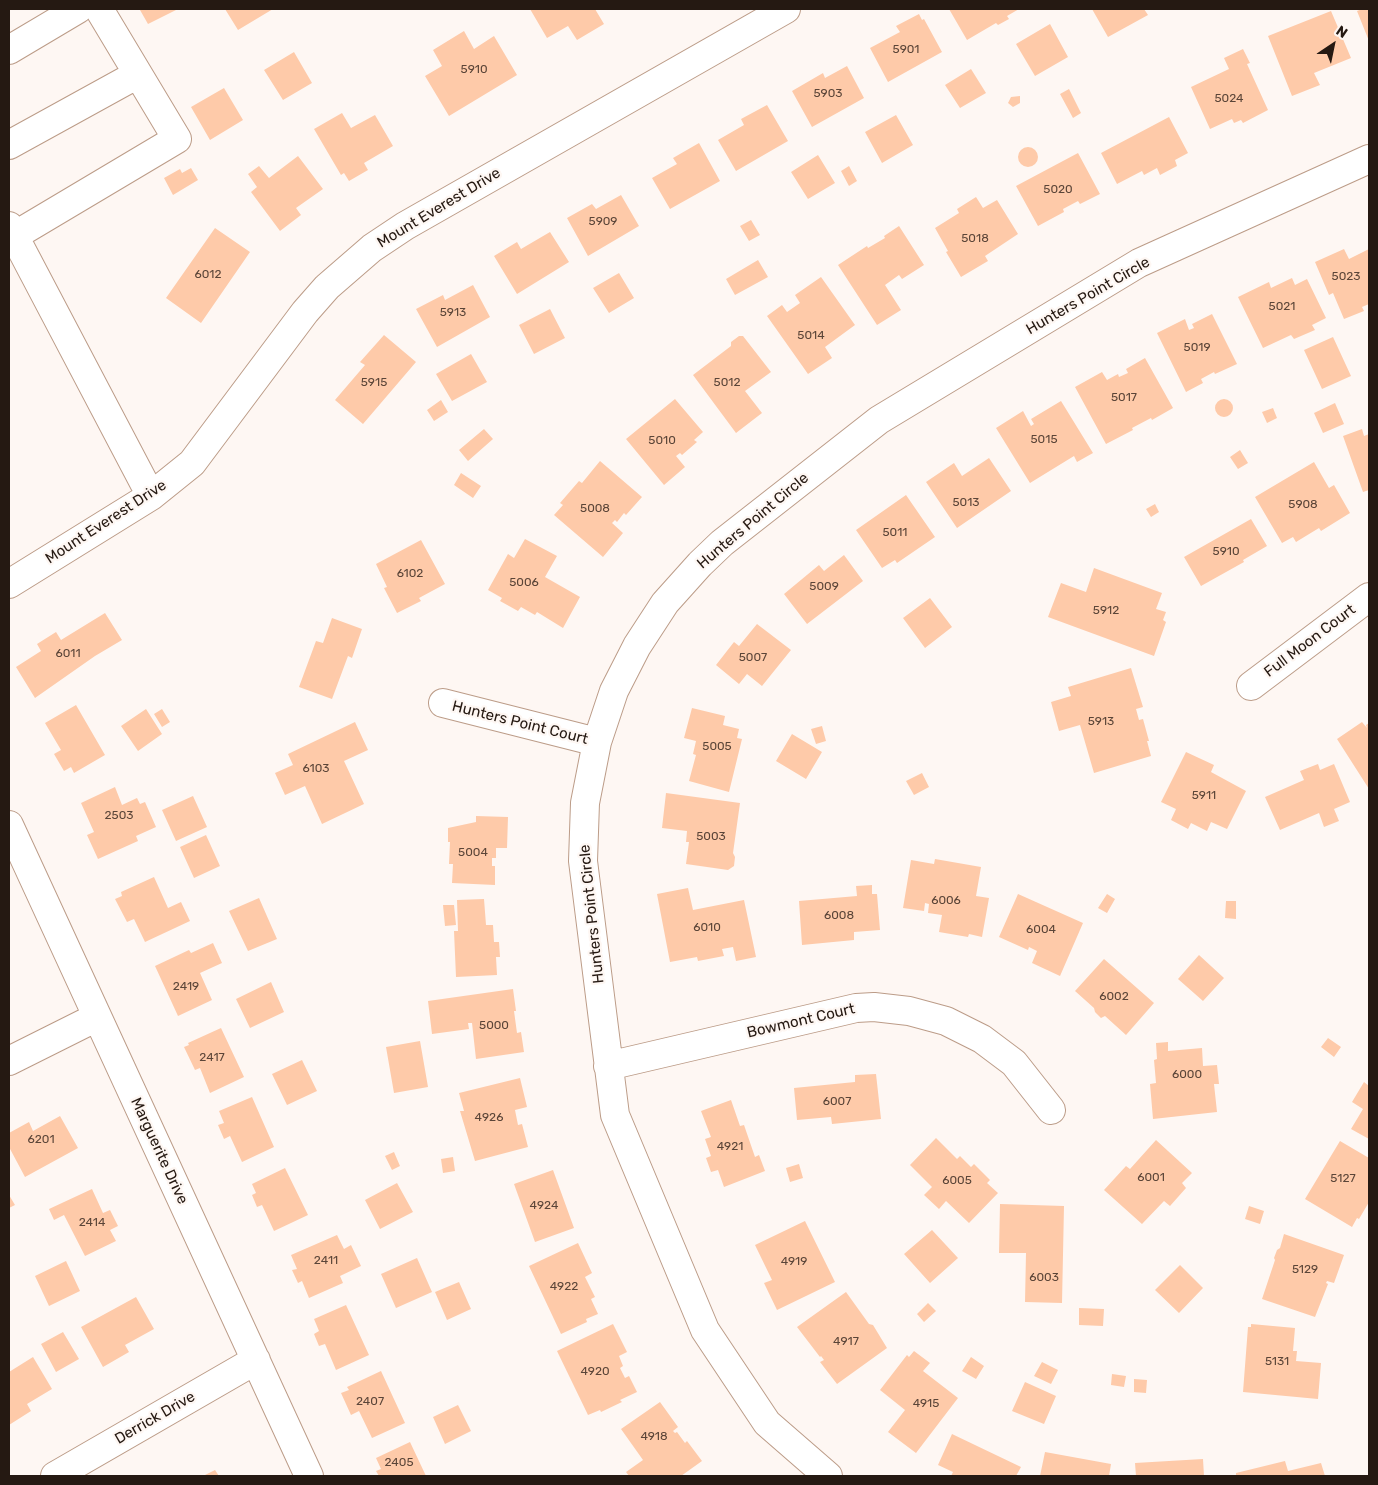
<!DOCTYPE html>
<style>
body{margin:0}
#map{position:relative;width:1378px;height:1485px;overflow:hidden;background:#fef7f3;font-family:Rubik,sans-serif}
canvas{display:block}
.frame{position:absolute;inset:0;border:10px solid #251912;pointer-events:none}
.north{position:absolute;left:1308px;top:20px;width:50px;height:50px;-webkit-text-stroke:4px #fef7f3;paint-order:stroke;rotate:34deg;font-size:14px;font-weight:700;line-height:20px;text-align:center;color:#251912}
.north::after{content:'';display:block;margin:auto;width:18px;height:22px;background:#251912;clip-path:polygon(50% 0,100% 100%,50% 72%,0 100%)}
</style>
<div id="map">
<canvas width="1378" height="1485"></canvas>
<div class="frame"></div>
<div class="north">N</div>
</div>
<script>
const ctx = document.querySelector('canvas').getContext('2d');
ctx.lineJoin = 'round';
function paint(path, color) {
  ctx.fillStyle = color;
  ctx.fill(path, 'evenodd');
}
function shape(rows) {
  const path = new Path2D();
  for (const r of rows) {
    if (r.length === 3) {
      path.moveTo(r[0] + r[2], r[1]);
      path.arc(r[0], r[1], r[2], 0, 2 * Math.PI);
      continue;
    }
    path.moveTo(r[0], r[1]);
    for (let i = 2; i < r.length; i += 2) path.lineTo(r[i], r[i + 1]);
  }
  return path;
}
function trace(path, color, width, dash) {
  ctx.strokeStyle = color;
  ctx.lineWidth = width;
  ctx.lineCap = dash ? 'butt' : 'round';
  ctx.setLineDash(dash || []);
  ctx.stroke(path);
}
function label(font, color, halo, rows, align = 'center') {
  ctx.font = font + ' Rubik,sans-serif';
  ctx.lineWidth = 4.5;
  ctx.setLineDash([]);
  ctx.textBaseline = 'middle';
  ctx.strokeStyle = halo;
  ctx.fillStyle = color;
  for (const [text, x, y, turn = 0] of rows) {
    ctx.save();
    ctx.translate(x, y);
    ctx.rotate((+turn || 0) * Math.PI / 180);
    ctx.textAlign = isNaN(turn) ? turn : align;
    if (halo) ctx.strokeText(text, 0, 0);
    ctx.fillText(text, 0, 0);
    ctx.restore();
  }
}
paint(shape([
 [142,9,178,9,148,24,140,10],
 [225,9,273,9,238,30],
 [530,9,595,9,604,24,577,40,568,26,547,38],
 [949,9,1019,9,1007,16,1009,19,998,25,996,23,967,40],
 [1092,9,1144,9,1148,15,1108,37],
 [1362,9,1369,9,1369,41,1357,11],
 [1331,11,1351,58,1314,73,1320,85,1292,96,1268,36],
 [919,14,922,20,924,19,942,52,888,82,870,48,900,32,896,26],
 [1050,24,1068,57,1035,76,1016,44],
 [464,31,474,49,494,36,517,75,449,116,425,76,442,66,433,50],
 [1243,49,1250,63,1247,64,1268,110,1243,123,1241,120,1234,123,1232,119,1210,129,1191,87,1229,69,1224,58],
 [294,52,312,83,283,100,264,70],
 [847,66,864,98,812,127,792,91,823,73,825,78],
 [971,69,986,93,960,108,945,85],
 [224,88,243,120,210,140,191,107],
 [1069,89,1081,113,1073,118,1060,94],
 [1020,96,1020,103,1013,107,1008,103,1011,97],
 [767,105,788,141,736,171,718,140,744,125,741,119],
 [342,113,351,128,375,115,393,146,364,163,368,170,349,181,344,173,341,175,314,129],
 [896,115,913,145,882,163,865,132],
 [1169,117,1188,153,1175,160,1177,166,1160,175,1157,168,1144,175,1142,171,1117,184,1101,153],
 [699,143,720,181,670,209,652,178,677,164,673,158],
 [1028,157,10],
 [1078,153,1100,194,1080,204,1078,201,1063,209,1064,212,1038,226,1016,186],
 [818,155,835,183,808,199,791,172],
 [298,156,323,189,296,208,301,215,280,231,251,192,257,187,248,174,259,166,269,178],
 [849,166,857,181,849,186,841,171],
 [191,168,198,180,173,195,164,178,180,169,182,173],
 [621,195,639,226,588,256,567,218,592,204,596,209],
 [976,197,983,208,997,200,1018,234,985,256,988,261,961,277,946,252,948,251,935,228,959,213,957,209],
 [751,220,760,235,749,241,740,226],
 [899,226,924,265,902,279,899,275,885,285,901,310,877,325,838,265,867,246,868,248,885,238,884,236],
 [215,228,250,252,201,323,166,298],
 [550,232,569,262,517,294,494,256,517,242,521,249],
 [1344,249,1349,259,1369,249,1369,304,1362,307,1364,311,1344,319,1333,293,1329,295,1315,262],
 [758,260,768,277,735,295,726,279],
 [619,273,634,298,609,313,593,288],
 [821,277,855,325,825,347,832,358,808,374,767,316,782,305,787,312,800,303,795,295],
 [1292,278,1295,285,1307,279,1326,318,1312,325,1315,330,1294,339,1291,335,1263,348,1238,297,1269,282,1271,288],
 [473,285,490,317,437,347,416,309,443,295,445,300],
 [550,309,565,338,534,354,519,325],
 [1212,314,1237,364,1215,374,1214,372,1201,379,1203,383,1186,392,1157,333,1185,319,1189,330,1194,328,1192,324],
 [384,335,416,362,363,424,335,400,365,365,360,362],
 [739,336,743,336,771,372,745,391,762,413,736,433,693,375,731,346,731,342],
 [1333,337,1351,376,1322,389,1304,350],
 [471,354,487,382,452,401,436,374],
 [1145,358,1173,408,1152,420,1151,418,1132,428,1133,430,1106,444,1075,387,1102,372,1107,380,1118,374,1119,377,1128,373,1126,369],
 [675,399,703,432,694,440,697,442,682,455,680,453,676,456,685,467,664,485,626,439],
 [1224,408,9],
 [441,400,448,412,434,421,427,410],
 [1061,401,1093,453,1077,462,1074,456,1030,483,996,428,1023,411,1031,426,1034,424,1031,419],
 [1335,403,1344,424,1323,433,1314,413],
 [1273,408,1277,418,1267,423,1262,412],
 [484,429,493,439,468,461,459,450],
 [1362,429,1364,436,1369,434,1369,490,1363,492,1343,436],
 [1240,450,1248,463,1238,469,1230,457],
 [989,458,1011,491,957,528,926,482,954,463,962,476],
 [600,461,642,497,626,515,624,513,617,522,615,520,612,523,623,533,603,557,554,515,563,505,560,503,579,481,582,483],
 [1314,462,1329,488,1334,485,1350,513,1321,531,1319,528,1296,542,1293,537,1282,543,1255,497],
 [461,473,481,486,473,498,454,485],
 [906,495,935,537,897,563,895,560,882,568,856,530],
 [1155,504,1159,512,1151,517,1146,509],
 [1251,519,1267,546,1243,560,1244,562,1201,586,1184,557],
 [525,539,557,556,545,577,580,597,563,628,537,612,535,615,521,607,518,611,500,601,502,598,488,590,508,554,514,558],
 [421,540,445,584,419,598,421,601,397,613,384,588,387,587,376,564],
 [844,555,863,581,807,624,784,594,819,565,824,571],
 [1094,568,1162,593,1156,609,1166,612,1163,620,1166,622,1154,656,1048,617,1061,583,1086,592],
 [930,598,952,627,925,648,903,618],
 [105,613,122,640,95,656,35,698,16,667,41,651,37,644,56,632,61,640],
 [332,618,362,629,352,658,348,656,332,699,299,687,316,641,323,643],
 [757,624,791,650,762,686,747,674,739,684,716,665,734,642,739,646],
 [1131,668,1143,707,1136,709,1139,720,1143,719,1149,741,1147,741,1151,756,1094,773,1080,725,1059,731,1051,702,1071,696,1068,687],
 [76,705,105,755,74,773,71,767,64,771,54,754,61,750,45,723],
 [692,708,725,716,723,725,739,729,737,738,742,739,729,792,689,781,696,755,693,754,696,741,684,738],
 [146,709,162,734,138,751,121,726],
 [162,709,170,722,162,727,154,714],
 [355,722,368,750,344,761,364,804,322,824,305,786,285,795,275,773,293,765,288,754],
 [1362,722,1367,728,1366,725,1369,723,1369,789,1337,739],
 [822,726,826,741,816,744,811,729],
 [792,734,822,752,806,779,776,761],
 [1186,752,1214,765,1211,772,1246,791,1227,829,1211,822,1207,831,1191,823,1188,829,1171,820,1176,809,1161,802],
 [1318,764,1320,770,1334,764,1350,802,1334,809,1339,821,1324,827,1319,813,1280,830,1265,797,1304,780,1300,771],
 [922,773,929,787,914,795,906,781],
 [115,787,122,805,137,798,140,804,145,802,156,827,136,836,138,841,98,859,87,835,94,832,81,803],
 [666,793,740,803,733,853,735,857,734,866,728,870,686,864,689,842,686,842,687,831,662,828],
 [193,796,207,827,176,841,162,810],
 [476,816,508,817,507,848,496,848,496,858,492,858,492,866,495,866,495,885,452,883,453,864,449,864,450,842,448,842,448,828,476,822],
 [206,835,220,866,194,878,180,847],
 [935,859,981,867,976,896,989,898,982,937,969,934,968,937,939,932,942,915,928,913,929,904,925,903,924,911,903,908,911,860,934,864],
 [154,877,168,908,181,902,190,921,145,942,134,919,127,922,115,899,122,896,121,892],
 [872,885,872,894,877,894,880,930,854,932,854,940,802,945,799,901,857,896,856,886],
 [688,888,693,910,744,900,756,957,736,961,733,947,722,949,724,956,698,961,697,957,670,962,657,894],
 [1018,894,1083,923,1060,976,1032,963,1037,951,1029,947,1028,950,999,937],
 [1107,894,1115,899,1107,913,1098,908],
 [259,898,277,939,248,951,229,911],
 [484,899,486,925,493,925,494,942,499,942,500,957,496,957,497,975,456,977,454,931,458,931,457,900],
 [1226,901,1236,901,1236,919,1225,918],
 [443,905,454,905,456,925,445,926],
 [213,943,222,963,200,973,212,1000,178,1016,155,966,189,950,191,953],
 [1199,955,1224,978,1203,1001,1178,979],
 [1104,959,1154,1003,1126,1035,1105,1016,1101,1018,1095,1012,1094,1008,1075,991],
 [271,982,284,1012,250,1028,236,999],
 [513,989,516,1011,514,1011,517,1033,521,1032,524,1052,476,1059,472,1023,468,1023,469,1029,432,1034,428,1001],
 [221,1028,244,1077,210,1093,200,1068,195,1070,184,1047,189,1045,188,1043],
 [1328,1038,1341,1047,1334,1057,1321,1047],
 [420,1041,428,1087,394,1093,386,1047],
 [1168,1042,1168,1051,1202,1048,1203,1066,1217,1065,1219,1084,1214,1084,1217,1112,1153,1119,1150,1084,1156,1083,1154,1060,1157,1059,1156,1043],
 [302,1060,317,1091,287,1105,272,1074],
 [876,1074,881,1119,832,1124,831,1117,797,1120,794,1088,855,1082,855,1075],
 [520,1078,527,1107,515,1110,518,1125,522,1124,528,1147,475,1161,460,1111,464,1111,459,1093],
 [1364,1082,1369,1086,1369,1139,1351,1129,1363,1109,1352,1102],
 [252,1097,274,1147,242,1162,230,1136,224,1139,218,1125,224,1123,219,1111],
 [731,1100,740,1126,744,1125,755,1157,759,1155,765,1171,724,1187,718,1170,711,1172,706,1158,711,1156,705,1139,711,1137,701,1111],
 [60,1116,78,1148,25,1177,9,1147,9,1133,29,1122,33,1131],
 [936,1138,957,1159,960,1156,971,1167,974,1164,990,1180,987,1183,998,1193,969,1223,946,1201,939,1209,924,1195,932,1187,910,1165],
 [1156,1140,1192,1173,1182,1183,1186,1188,1170,1206,1164,1201,1142,1224,1104,1190,1126,1166,1130,1169],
 [1340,1141,1369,1158,1369,1202,1359,1219,1357,1218,1352,1227,1305,1199],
 [394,1152,400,1166,392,1170,385,1156],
 [453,1157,455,1171,443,1173,441,1159],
 [799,1164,803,1178,790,1182,786,1168],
 [285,1168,308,1215,274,1231,262,1205,257,1207,252,1195,256,1193,252,1184],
 [553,1170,574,1228,535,1242,514,1184],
 [397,1183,413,1212,380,1229,365,1200],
 [92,1189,103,1213,110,1210,118,1226,110,1230,116,1241,85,1256,64,1215,54,1220,49,1209],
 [9,1195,15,1205,9,1208],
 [1000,1204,1064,1206,1062,1303,1025,1302,1026,1253,999,1253],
 [1249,1206,1264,1211,1260,1224,1245,1219],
 [805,1221,835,1282,777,1310,764,1283,772,1280,755,1245],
 [932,1230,958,1258,930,1283,904,1254],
 [1284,1234,1344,1255,1334,1283,1327,1281,1326,1283,1328,1284,1315,1317,1262,1299,1275,1260,1274,1258,1277,1250,1280,1248],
 [337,1235,344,1249,351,1245,361,1266,340,1276,343,1283,309,1298,302,1281,298,1283,292,1270,297,1269,291,1255],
 [578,1243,592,1273,585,1277,595,1297,591,1299,598,1314,586,1319,587,1322,561,1334,529,1266],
 [417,1258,432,1292,396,1308,381,1274],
 [66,1261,80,1291,49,1306,35,1276],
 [1180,1265,1203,1288,1179,1313,1155,1290],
 [459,1282,471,1309,447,1320,435,1292],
 [846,1292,869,1324,873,1325,887,1348,837,1384,820,1362,824,1360,821,1356,820,1357,797,1327],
 [136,1297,154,1329,125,1345,129,1352,103,1367,81,1327],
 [928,1303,936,1311,924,1322,917,1314],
 [346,1305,369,1355,336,1370,325,1344,319,1346,314,1334,319,1331,314,1319],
 [1079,1308,1104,1309,1103,1326,1079,1325],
 [613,1324,627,1352,619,1356,623,1366,620,1368,625,1378,629,1376,637,1392,620,1400,622,1402,601,1412,600,1410,588,1415,557,1351],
 [1251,1324,1295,1328,1293,1351,1297,1351,1296,1361,1321,1363,1318,1399,1243,1392,1248,1327,1251,1327],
 [63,1332,79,1359,56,1372,41,1344],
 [914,1351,930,1363,923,1371,958,1398,916,1453,888,1432,905,1410,880,1390,907,1355,909,1357],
 [33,1357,52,1389,27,1404,31,1411,9,1425,9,1372],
 [971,1357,984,1366,976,1379,962,1371],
 [1042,1362,1058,1370,1051,1384,1034,1376],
 [381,1371,405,1423,372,1438,359,1411,351,1415,341,1393,349,1390,347,1387],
 [1112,1374,1126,1376,1124,1387,1111,1385],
 [1134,1379,1147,1380,1146,1393,1134,1392],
 [1025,1382,1056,1396,1044,1424,1012,1411],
 [660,1402,678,1427,673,1431,675,1433,677,1432,685,1443,687,1441,702,1461,681,1476,629,1476,626,1472,643,1460,621,1429],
 [458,1405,471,1431,445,1444,433,1417],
 [952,1434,1021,1467,1016,1476,951,1476,953,1472,938,1465],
 [410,1442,426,1476,379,1476,376,1471,381,1469,376,1458],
 [1045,1452,1111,1464,1109,1476,1040,1476],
 [1203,1459,1204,1476,1136,1476,1135,1463],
 [1285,1461,1288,1471,1321,1463,1325,1476,1236,1476,1236,1473],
 [215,1470,219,1476,203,1476]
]), '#fecaa9');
const minor = shape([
 [9,50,78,9],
 [9,145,138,74],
 [9,226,151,496],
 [14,236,177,139,99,9],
 [9,584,151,496,192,463,305,312,327,287,372,248,405,226,786,9],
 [1251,686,1369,597],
 [443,703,597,742],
 [9,825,309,1476],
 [9,1061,97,1017],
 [608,1066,856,1008,874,1007,909,1011,946,1021,982,1039,1014,1063,1051,1110],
 [55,1476,256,1360],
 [828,1476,767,1423,705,1330,615,1115,583,861,585,803,597,742,614,691,637,646,665,603,700,564,722,543,879,420,1139,263,1369,159]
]);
trace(minor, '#bc9c88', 30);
trace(minor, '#fff', 28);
label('12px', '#5b4538', null, [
 ["5901",906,50],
 ["5910",474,70],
 ["5903",828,94],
 ["5024",1229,99],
 ["5020",1058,190],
 ["5909",603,222],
 ["5018",975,239],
 ["6012",208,275],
 ["5023",1346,277],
 ["5021",1282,307],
 ["5913",453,313],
 ["5014",811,336],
 ["5019",1197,348],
 ["5915",374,383],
 ["5012",727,383],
 ["5017",1124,398],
 ["5015",1044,440],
 ["5010",662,441],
 ["5013",966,503],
 ["5908",1303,505],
 ["5008",595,509],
 ["5011",895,533],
 ["5910",1226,552],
 ["6102",410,574],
 ["5006",524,583],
 ["5009",824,587],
 ["5912",1106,611],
 ["6011",68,654],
 ["5007",753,658],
 ["5913",1101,722],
 ["5005",717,747],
 ["6103",316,769],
 ["5911",1204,796],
 ["2503",119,816],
 ["5003",711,837],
 ["5004",473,853],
 ["6006",946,901],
 ["6008",839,916],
 ["6010",707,928],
 ["6004",1041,930],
 ["2419",186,987],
 ["6002",1114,997],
 ["5000",494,1026],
 ["2417",212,1058],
 ["6000",1187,1075],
 ["6007",837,1102],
 ["4926",489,1118],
 ["6201",41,1140],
 ["4921",730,1147],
 ["6001",1151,1178],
 ["5127",1343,1179],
 ["6005",957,1181],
 ["4924",544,1206],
 ["2414",92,1223],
 ["2411",326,1261],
 ["4919",794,1262],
 ["5129",1305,1270],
 ["6003",1044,1278],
 ["4922",564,1287],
 ["4917",846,1342],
 ["5131",1277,1362],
 ["4920",595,1372],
 ["2407",370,1402],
 ["4915",926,1404],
 ["4918",654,1437],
 ["2405",399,1463]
]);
label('15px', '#251912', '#fef7f3', [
 ["Mount Everest Drive",439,208,-31],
 ["Hunters Point Circle",1088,296,-30],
 ["Hunters Point Circle",753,521,-40],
 ["Mount Everest Drive",106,522,-33],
 ["Full Moon Court",1310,641,-37],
 ["Hunters Point Court",520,723,14],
 ["Hunters Point Circle",592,914,-96],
 ["Bowmont Court",801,1021,-13],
 ["Marguerite Drive",159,1151,65],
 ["Derrick Drive",155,1418,-30]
]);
</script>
